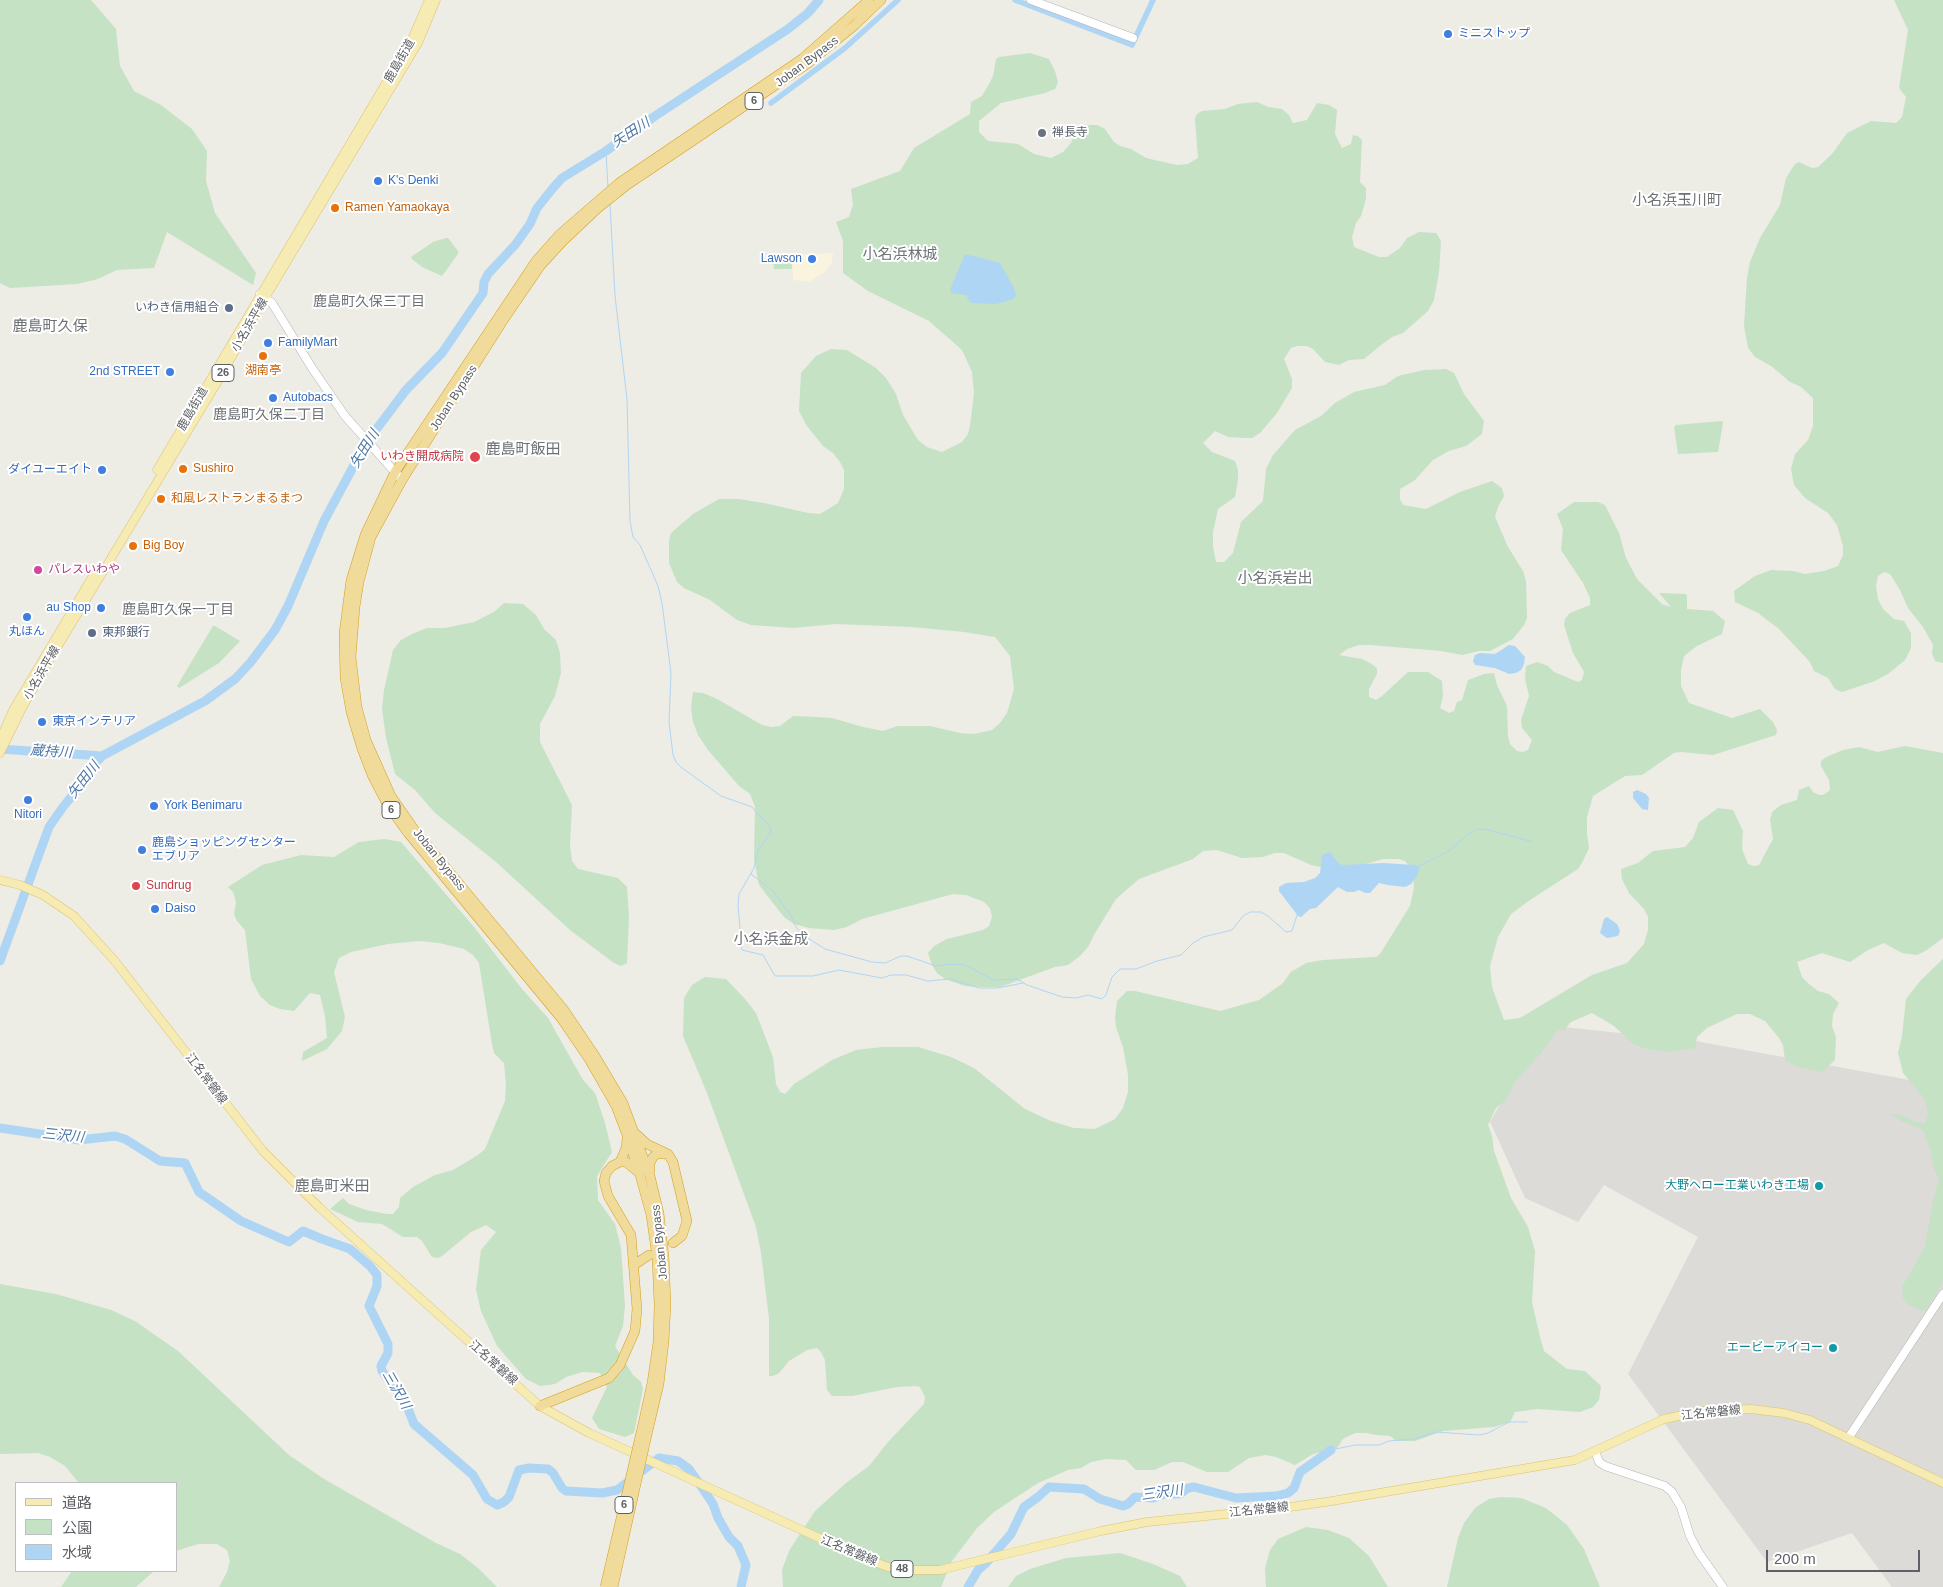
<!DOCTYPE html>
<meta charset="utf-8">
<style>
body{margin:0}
#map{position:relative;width:1943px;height:1587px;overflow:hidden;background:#edece5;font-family:Helvetica,"Noto Sans JP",sans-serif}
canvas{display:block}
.legend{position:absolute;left:15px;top:1482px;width:162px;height:90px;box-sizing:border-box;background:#fff;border:1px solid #bebfc1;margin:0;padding:6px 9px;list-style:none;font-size:15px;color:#5d6064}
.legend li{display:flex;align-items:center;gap:10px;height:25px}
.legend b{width:25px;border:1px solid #bebfc1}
.scale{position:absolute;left:1766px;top:1550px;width:154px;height:22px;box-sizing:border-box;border:2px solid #5d6064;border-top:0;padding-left:6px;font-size:15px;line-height:18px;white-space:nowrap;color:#5d6064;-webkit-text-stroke:4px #fff;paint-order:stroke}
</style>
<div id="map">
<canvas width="1943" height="1587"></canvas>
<ul class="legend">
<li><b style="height:6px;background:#f5ebb3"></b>道路</li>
<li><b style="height:14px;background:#c5e2c5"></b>公園</li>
<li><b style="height:14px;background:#afd5f4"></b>水域</li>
</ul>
<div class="scale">200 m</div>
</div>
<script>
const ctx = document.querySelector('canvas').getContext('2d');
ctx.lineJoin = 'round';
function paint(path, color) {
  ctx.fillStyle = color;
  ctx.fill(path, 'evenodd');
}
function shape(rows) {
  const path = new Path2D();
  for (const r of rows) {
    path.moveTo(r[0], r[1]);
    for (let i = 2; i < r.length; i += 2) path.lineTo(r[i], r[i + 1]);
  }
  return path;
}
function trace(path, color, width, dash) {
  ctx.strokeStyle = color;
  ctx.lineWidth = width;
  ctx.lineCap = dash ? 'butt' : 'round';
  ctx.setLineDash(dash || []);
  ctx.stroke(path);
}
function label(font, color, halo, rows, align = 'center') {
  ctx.font = font + ' Helvetica,"Noto Sans JP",sans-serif';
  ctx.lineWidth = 4;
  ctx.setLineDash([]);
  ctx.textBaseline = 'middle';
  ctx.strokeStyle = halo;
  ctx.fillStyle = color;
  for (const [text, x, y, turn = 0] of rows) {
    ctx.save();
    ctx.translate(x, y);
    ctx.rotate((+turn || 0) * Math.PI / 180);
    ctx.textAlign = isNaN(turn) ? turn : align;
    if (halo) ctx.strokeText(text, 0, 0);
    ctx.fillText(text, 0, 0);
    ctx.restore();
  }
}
paint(shape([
 [833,253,832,262,825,272,809,282,793,280,792,255]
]), '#faf4de');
paint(shape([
 [1545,1025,1695,1041,1943,1086,1943,1587,1892,1587,1852,1533,1767,1562,1628,1374,1698,1237,1604,1185,1578,1222,1525,1198,1490,1122]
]), '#dcdbd7');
paint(shape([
 [0,0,91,0,116,29,120,66,134,91,161,105,192,129,207,151,206,181,215,213,256,273,253,285,167,232,154,268,117,270,98,279,77,284,10,288,0,283],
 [1894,0,1943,0,1943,663,1935,661,1932,653,1933,645,1923,627,1908,608,1900,590,1890,574,1884,572,1878,576,1876,586,1878,599,1883,609,1894,619,1904,621,1911,633,1911,648,1905,660,1888,674,1875,681,1842,692,1835,689,1828,678,1814,671,1810,662,1779,629,1758,613,1735,602,1734,591,1755,576,1771,570,1793,571,1805,574,1824,571,1838,566,1843,555,1843,546,1837,525,1828,513,1805,498,1794,485,1791,469,1795,454,1808,440,1813,426,1813,398,1801,387,1790,382,1771,366,1755,357,1748,348,1744,326,1747,278,1750,262,1760,238,1780,205,1786,178,1795,164,1799,162,1812,168,1818,167,1832,154,1847,133,1871,121,1896,123,1902,117,1906,97,1899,88,1908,30],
 [1030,53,1049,59,1055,71,1058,82,1055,89,1045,93,1001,103,979,121,979,132,988,141,1018,144,1034,154,1051,158,1063,152,1071,143,1075,133,1080,129,1088,125,1097,125,1105,129,1114,142,1120,146,1131,149,1146,158,1177,165,1188,164,1198,158,1195,119,1197,114,1202,111,1225,109,1238,104,1257,102,1268,107,1282,109,1289,115,1293,123,1307,120,1317,103,1329,105,1337,110,1335,134,1342,148,1351,144,1353,135,1358,136,1362,140,1360,182,1366,188,1366,199,1361,216,1356,223,1352,237,1354,247,1379,257,1387,257,1400,248,1407,238,1419,232,1436,233,1441,241,1439,272,1434,300,1428,311,1403,333,1392,337,1381,345,1364,359,1349,360,1339,365,1325,362,1313,349,1307,346,1297,346,1291,348,1284,359,1292,379,1292,388,1277,413,1260,433,1252,438,1246,438,1228,437,1215,431,1203,443,1212,452,1235,461,1238,470,1238,480,1235,497,1218,509,1213,532,1213,547,1216,562,1224,562,1233,553,1241,522,1263,501,1266,469,1273,455,1295,430,1321,416,1335,403,1354,392,1385,385,1398,376,1424,370,1446,369,1454,373,1464,394,1484,421,1482,434,1466,446,1449,451,1433,460,1415,480,1400,489,1400,499,1403,505,1426,509,1460,492,1492,481,1502,488,1504,496,1498,507,1495,517,1508,547,1523,571,1526,581,1527,618,1524,625,1513,639,1490,651,1479,651,1462,655,1441,651,1370,645,1359,645,1347,649,1339,655,1362,659,1370,663,1377,668,1377,674,1369,689,1369,697,1376,700,1382,696,1408,672,1428,672,1442,681,1443,696,1440,708,1449,713,1454,711,1457,702,1462,700,1468,680,1484,674,1494,673,1497,685,1507,706,1508,736,1510,744,1517,751,1523,752,1528,750,1532,740,1522,728,1521,720,1529,696,1525,678,1526,666,1537,662,1548,666,1554,672,1578,682,1582,680,1584,672,1573,653,1564,625,1565,619,1570,613,1590,605,1590,598,1583,583,1561,550,1563,529,1557,514,1574,502,1598,502,1605,505,1619,533,1626,558,1637,579,1662,604,1671,607,1659,593,1686,594,1687,596,1687,609,1713,611,1725,621,1722,634,1697,646,1684,656,1681,670,1681,686,1689,703,1732,718,1760,709,1773,722,1777,730,1776,735,1713,755,1681,752,1674,753,1642,775,1625,776,1593,796,1587,817,1587,834,1589,848,1582,863,1578,869,1530,900,1511,914,1498,937,1490,966,1492,987,1504,1020,1520,1018,1592,975,1627,963,1644,944,1648,930,1648,917,1644,909,1629,893,1622,879,1621,869,1638,863,1653,851,1685,847,1693,838,1699,822,1718,808,1733,810,1743,831,1742,849,1748,864,1754,866,1759,865,1773,839,1770,820,1772,812,1781,805,1797,800,1799,790,1809,786,1813,792,1819,795,1823,795,1829,791,1830,789,1829,780,1821,766,1821,761,1826,757,1843,750,1859,747,1878,752,1905,746,1943,753,1943,938,1927,950,1917,955,1902,953,1884,943,1868,950,1850,962,1822,953,1797,962,1802,977,1809,984,1818,991,1829,994,1839,1003,1833,1014,1832,1026,1836,1037,1835,1060,1822,1072,1797,1067,1785,1060,1783,1045,1779,1038,1765,1021,1750,1014,1737,1014,1707,1028,1697,1037,1695,1048,1670,1052,1647,1049,1633,1044,1614,1026,1592,1013,1571,1022,1564,1030,1558,1030,1540,1054,1515,1082,1506,1100,1496,1108,1488,1125,1492,1136,1494,1151,1511,1198,1528,1227,1535,1251,1532,1302,1540,1337,1544,1351,1567,1369,1585,1371,1601,1386,1599,1400,1593,1407,1580,1412,1537,1409,1515,1412,1510,1422,1494,1427,1443,1431,1415,1441,1396,1441,1390,1436,1376,1435,1366,1433,1355,1433,1343,1439,1337,1448,1313,1454,1295,1465,1276,1457,1266,1455,1249,1458,1228,1472,1207,1472,1183,1462,1172,1462,1154,1470,1136,1470,1126,1460,1106,1459,1091,1462,1081,1468,1068,1470,1038,1483,994,1512,977,1528,952,1561,941,1587,783,1587,782,1570,789,1551,815,1511,846,1483,869,1466,888,1442,924,1404,925,1397,920,1387,916,1386,897,1387,852,1396,832,1396,827,1390,825,1360,821,1352,817,1348,807,1350,789,1361,779,1373,773,1376,769,1376,769,1319,761,1253,756,1227,707,1093,683,1036,684,998,692,985,705,977,726,979,745,999,756,1013,773,1057,776,1084,780,1092,785,1094,794,1084,832,1060,856,1050,882,1047,918,1047,951,1057,974,1068,1025,1109,1051,1121,1074,1128,1095,1129,1115,1119,1123,1108,1128,1092,1128,1075,1123,1047,1116,1027,1115,1018,1117,1001,1127,991,1135,991,1220,1011,1259,1000,1282,984,1291,972,1306,963,1323,960,1376,957,1380,954,1410,906,1414,888,1413,878,1409,866,1405,861,1399,859,1383,859,1348,869,1331,869,1311,865,1284,853,1275,853,1263,857,1242,858,1217,850,1203,851,1193,859,1139,879,1116,899,1095,933,1088,947,1080,956,1068,965,1055,967,1000,987,982,987,965,986,945,979,937,973,932,965,928,953,934,946,947,939,983,930,989,926,992,917,990,908,984,902,966,895,953,894,862,919,847,927,834,930,809,928,794,924,784,917,759,885,754,859,755,807,750,794,739,786,708,750,698,735,693,722,691,707,693,692,703,693,717,699,762,725,771,727,780,726,793,716,816,717,832,718,863,727,883,731,897,726,930,726,960,733,974,734,992,730,1000,723,1007,713,1014,689,1010,656,995,637,964,632,912,627,862,625,835,624,794,628,751,625,737,620,710,600,684,588,677,582,669,563,669,540,671,533,693,514,719,499,738,499,764,503,808,513,820,514,838,503,844,489,844,470,840,462,833,453,823,446,807,426,799,411,801,373,816,356,831,349,847,350,876,368,886,378,896,394,903,415,918,440,927,447,942,452,962,442,968,434,970,426,974,393,972,372,962,350,929,321,868,291,843,273,843,241,836,222,849,217,853,205,851,189,900,171,914,148,970,114,971,102,982,96,989,84,993,76,996,59,999,57],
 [446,238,448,238,458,251,458,254,442,276,422,267,412,259,411,257,433,242],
 [791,256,792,269,774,269,773,257],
 [1722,421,1723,423,1718,452,1678,454,1674,427,1676,425],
 [504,603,523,604,536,615,544,629,556,640,560,653,561,673,555,696,540,724,540,742,572,805,570,845,572,861,578,869,618,878,627,887,629,917,627,963,621,966,614,963,570,930,496,862,435,813,415,790,395,774,386,738,382,709,384,690,393,650,401,640,412,634,427,628,445,628,474,622,494,612],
 [213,626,215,626,240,641,219,663,179,688,177,686],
 [384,839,401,842,474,927,522,989,548,1018,583,1080,595,1093,605,1123,612,1152,597,1176,598,1200,615,1224,621,1248,625,1306,623,1326,615,1346,633,1375,641,1382,643,1389,634,1433,625,1437,599,1429,592,1418,607,1387,600,1373,582,1372,566,1377,555,1384,540,1386,526,1379,497,1346,481,1311,476,1290,481,1250,496,1232,486,1225,471,1232,442,1256,438,1258,432,1257,422,1241,417,1237,403,1237,382,1224,358,1222,330,1209,343,1198,349,1204,366,1210,387,1214,393,1214,399,1207,400,1198,413,1187,435,1175,453,1170,478,1155,485,1149,505,1101,506,1085,504,1063,494,1053,492,1044,479,963,473,955,464,949,439,943,419,941,388,944,351,952,339,958,334,972,345,1017,342,1031,327,1049,302,1061,303,1052,327,1038,325,1016,320,995,310,993,294,1011,280,1009,270,1005,260,996,251,979,245,930,237,921,234,914,236,903,235,898,233,892,228,887,262,865,301,855,334,857,359,842],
 [1943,959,1943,1282,1926,1310,1923,1311,1909,1305,1903,1299,1902,1287,1925,1247,1932,1205,1939,1178,1934,1169,1930,1148,1923,1130,1899,1120,1892,1114,1898,1114,1916,1122,1925,1123,1928,1114,1924,1098,1903,1073,1898,1053,1902,1036,1906,999,1921,980],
 [0,1284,56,1294,111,1310,135,1321,178,1351,289,1455,324,1479,436,1543,460,1554,478,1568,497,1587,219,1587,227,1572,230,1561,227,1550,217,1544,198,1544,176,1551,176,1483,79,1483,65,1466,50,1457,38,1453,0,1454],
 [1501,1497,1521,1498,1546,1508,1567,1525,1584,1549,1600,1587,1447,1587,1458,1538,1464,1523,1475,1508,1489,1499],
 [1306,1527,1328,1530,1349,1538,1369,1556,1388,1587,1266,1587,1265,1568,1270,1550,1278,1539],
 [1120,1553,1153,1564,1180,1576,1187,1587,1008,1587,1016,1576,1030,1569,1066,1558],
 [72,1571,154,1571,136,1587,61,1587]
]), '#c5e2c5');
paint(shape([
 [965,254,1000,263,1015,290,1016,294,1014,299,996,304,972,303,970,302,966,295,951,293,951,287],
 [1509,645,1515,646,1525,657,1524,664,1521,670,1516,673,1509,674,1495,668,1475,665,1473,661,1475,655,1480,653,1495,654],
 [1637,790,1646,794,1649,798,1648,810,1642,809,1633,798,1633,792],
 [1330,852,1339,864,1344,865,1383,863,1415,865,1419,868,1418,874,1411,884,1405,887,1388,885,1379,883,1370,893,1365,893,1359,890,1354,892,1347,892,1338,887,1316,908,1310,909,1301,917,1298,916,1279,891,1279,887,1286,883,1304,882,1315,878,1320,873,1322,855],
 [1607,917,1617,924,1620,931,1618,936,1607,938,1600,933,1604,919]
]), '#afd5f4');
trace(shape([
 [606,151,608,188],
 [610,204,615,296,627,399,630,521,633,537,640,545,658,586,662,603,671,673,669,722,673,755,676,762,682,768,721,796,752,807,771,828,770,834,758,850,754,868,739,894,738,906,742,950,763,955,775,976,813,976,839,970,882,978,891,975,906,975,928,981,950,979,979,988,997,988,1023,983],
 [1417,867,1449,851,1470,833,1477,829,1488,830,1533,842],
 [751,874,773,891,791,916,796,927,803,935,825,949,872,962,885,963,901,956,907,956,936,966,952,964,965,965,994,980,1017,979,1027,985,1062,997,1076,998,1088,995,1102,999,1106,995,1112,977,1120,969,1136,969,1157,961,1181,955,1193,943,1203,937,1232,930,1243,916,1250,912,1261,912,1268,916,1286,932,1292,931,1297,915],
 [1331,1450,1355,1445,1379,1445,1389,1441,1414,1439,1436,1432,1479,1435,1488,1433,1509,1422,1527,1422],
 [968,1585,970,1587]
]), '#afd5f4', 1);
trace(shape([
 [1015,0,1132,45,1153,0],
 [771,103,845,48,898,0]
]), '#afd5f4', 5.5);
trace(shape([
 [0,749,102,756],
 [0,961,49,827,63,807,80,786,92,767,102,756,205,701,235,679,250,663,275,630,288,606,324,521,366,443,406,390,442,353,483,293,484,282,488,274,515,245,530,224,537,208,553,188,562,178,606,151,655,116,788,29,808,13,819,0],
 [0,1128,79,1140,115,1136,125,1139,160,1161,185,1163,199,1192,241,1221,289,1242,303,1231,322,1239,350,1249,370,1266,377,1275,377,1286,369,1306,388,1344,388,1353,381,1366,382,1371,405,1401,414,1424,473,1475,487,1499,497,1505,504,1502,509,1497,519,1470,529,1468,548,1469,553,1473,562,1488,566,1491,602,1493,617,1490,659,1458,678,1461,689,1469,699,1483,713,1504,718,1518,729,1537,738,1546,746,1565,741,1587],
 [968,1587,978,1570,986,1563,1011,1534,1024,1507,1038,1497,1049,1487,1084,1489,1100,1499,1123,1506,1128,1504,1135,1497,1153,1498,1165,1494,1180,1494,1188,1488,1194,1487,1236,1498,1276,1496,1288,1493,1294,1488,1300,1472,1331,1450]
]), '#afd5f4', 9);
const secondary = shape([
 [1031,0,1133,38],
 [260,294,272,303,312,368,345,416,402,480],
 [1849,1437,1943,1294],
 [1595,1451,1599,1462,1605,1466,1665,1486,1672,1492,1681,1507,1690,1536,1699,1553,1723,1587]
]);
const primary = shape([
 [157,470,412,39,429,0],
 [0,740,13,710,94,574],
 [0,753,21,710,49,661,218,381,265,298,418,43,436,0],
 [0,880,20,885,43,895,74,916,114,960,263,1151,319,1207,540,1406,589,1433,861,1557,888,1567,913,1570,940,1570,1101,1531,1147,1522,1276,1509,1332,1501,1575,1460,1664,1419,1702,1411,1751,1409,1784,1413,1810,1420,1943,1483]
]);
const highway = shape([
 [636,1134,647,1144,668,1154,673,1162,687,1221,682,1236,673,1243],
 [620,1162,626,1148,627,1139],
 [650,1170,650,1163,653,1157,657,1154,667,1154],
 [634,1265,649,1255],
 [540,1406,609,1378,620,1365,635,1331,637,1309,631,1235,608,1196,604,1181,606,1173,612,1166,620,1162,626,1162,638,1172],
 [643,1424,652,1383,658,1342,659,1305,657,1257,651,1215,640,1175,627,1135,616,1106,589,1059,561,1018,408,833,387,804,372,775,362,749,351,712,345,678,344,633,351,580,365,535,395,472,536,261,559,235,619,183,802,59,869,0],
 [649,1426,659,1384,664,1342,666,1304,664,1256,659,1213,650,1176,623,1103,595,1056,564,1010,416,832,391,796,366,740,357,707,351,657,355,607,359,582,371,537,402,480,502,322,541,265,563,241,598,208,627,185,807,64,855,25,881,0]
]);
trace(secondary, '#b2b4b8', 9);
trace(primary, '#e0c16c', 9);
trace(highway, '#d79f1c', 10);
trace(secondary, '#fff', 8);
trace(primary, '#f5ebb3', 8);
trace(highway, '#f0db9a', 9);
const highwayBridge = shape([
 [605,1587,643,1424],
 [613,1587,649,1426]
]);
trace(highwayBridge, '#d79f1c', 10, []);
trace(highwayBridge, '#f0db9a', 9);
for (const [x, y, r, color] of [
 [1448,34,5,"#3f7fe0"],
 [1042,133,5,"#6b7280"],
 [378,181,5,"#3f7fe0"],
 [335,208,5,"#e8710a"],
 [812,259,5,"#3f7fe0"],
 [229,308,5,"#5c6f8a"],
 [268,343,5,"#3f7fe0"],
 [263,356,5,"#e8710a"],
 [170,372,5,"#3f7fe0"],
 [273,398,5,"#3f7fe0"],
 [475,457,6,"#e0444e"],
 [183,469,5,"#e8710a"],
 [102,470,5,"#3f7fe0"],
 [161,499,5,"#e8710a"],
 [133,546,5,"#e8710a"],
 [38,570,5,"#d1479c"],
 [101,608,5,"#3f7fe0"],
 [27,617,5,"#3f7fe0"],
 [92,633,5,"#5c6f8a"],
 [42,722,5,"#3f7fe0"],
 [28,800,5,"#3f7fe0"],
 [154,806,5,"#3f7fe0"],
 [142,850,5,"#3f7fe0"],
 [136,886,5,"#e0444e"],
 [155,909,5,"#3f7fe0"],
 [1819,1186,5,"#0f9aa8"],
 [1833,1348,5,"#0f9aa8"]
]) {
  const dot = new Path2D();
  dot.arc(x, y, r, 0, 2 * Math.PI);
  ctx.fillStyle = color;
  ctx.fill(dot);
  trace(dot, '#fff', 2);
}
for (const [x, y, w] of [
 [754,101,18],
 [223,373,22],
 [391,810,18],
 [624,1505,18],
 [902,1569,22]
]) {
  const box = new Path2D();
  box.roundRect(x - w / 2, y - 8.5, w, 17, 4);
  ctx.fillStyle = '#fff';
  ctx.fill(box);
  trace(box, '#5d6064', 1);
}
label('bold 11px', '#5d6064', null, [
 ["6",754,101],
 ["26",223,373],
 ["6",391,810],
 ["6",624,1505],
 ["48",902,1569]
]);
label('12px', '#366cbe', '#fff', [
 ["ミニストップ",1458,34],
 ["K's Denki",388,181],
 ["Lawson",802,259,"right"],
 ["FamilyMart",278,343],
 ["2nd STREET",160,372,"right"],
 ["Autobacs",283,398],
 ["ダイユーエイト",92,470,"right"],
 ["au Shop",91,608,"right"],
 ["丸ほん",27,632,"center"],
 ["東京インテリア",52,722],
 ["York Benimaru",164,806],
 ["Nitori",28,815,"center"],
 ["鹿島ショッピングセンター",152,843],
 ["エブリア",152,857],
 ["Daiso",165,909]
], 'left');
label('12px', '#5d6064', '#fff', [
 ["鹿島街道",400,61,-60],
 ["Joban Bypass",807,62,-37],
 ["小名浜平線",250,325,-60],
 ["Joban Bypass",454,398,-57],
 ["鹿島街道",193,409,-60],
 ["小名浜平線",42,673,-60],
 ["Joban Bypass",439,860,51],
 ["江名常磐線",206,1079,53],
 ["Joban Bypass",660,1242,-96],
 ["江名常磐線",493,1363,42],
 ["江名常磐線",1711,1413,-6],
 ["江名常磐線",1259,1510,-6],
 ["江名常磐線",849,1551,23]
]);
label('12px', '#5b616d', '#fff', [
 ["禅長寺",1052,133]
], 'left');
label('12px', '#c56008', '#fff', [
 ["Ramen Yamaokaya",345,208],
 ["湖南亭",263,371,"center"],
 ["Sushiro",193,469],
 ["和風レストランまるまつ",171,499],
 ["Big Boy",143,546]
], 'left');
label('12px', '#4e5e75', '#fff', [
 ["いわき信用組合",219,308],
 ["東邦銀行",102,633,"left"]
], 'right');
label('12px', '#be3a42', '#fff', [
 ["いわき開成病院",464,457],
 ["Sundrug",146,886,"left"]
], 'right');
label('12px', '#b23c85', '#fff', [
 ["パレスいわや",48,570]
], 'left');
label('12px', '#0d838f', '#fff', [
 ["大野ヘロー工業いわき工場",1809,1186],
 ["エービーアイコー",1823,1348]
], 'right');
label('italic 14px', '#4d77a5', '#fff', [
 ["矢田川",631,133,-33],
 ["矢田川",365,449,-58],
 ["蔵持川",51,752,4],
 ["矢田川",84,780,-52],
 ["三沢川",63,1136,6],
 ["三沢川",396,1390,60],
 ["三沢川",1162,1493,-8]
]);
label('14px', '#6e7276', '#fff', [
 ["鹿島町久保三丁目",369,302],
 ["鹿島町久保二丁目",269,415],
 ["鹿島町久保一丁目",178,610]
]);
label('15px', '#6e7276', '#fff', [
 ["小名浜玉川町",1677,201],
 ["小名浜林城",900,255],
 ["鹿島町久保",50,327],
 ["鹿島町飯田",523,450],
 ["小名浜岩出",1275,579],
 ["小名浜金成",771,940],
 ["鹿島町米田",332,1187]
]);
</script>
